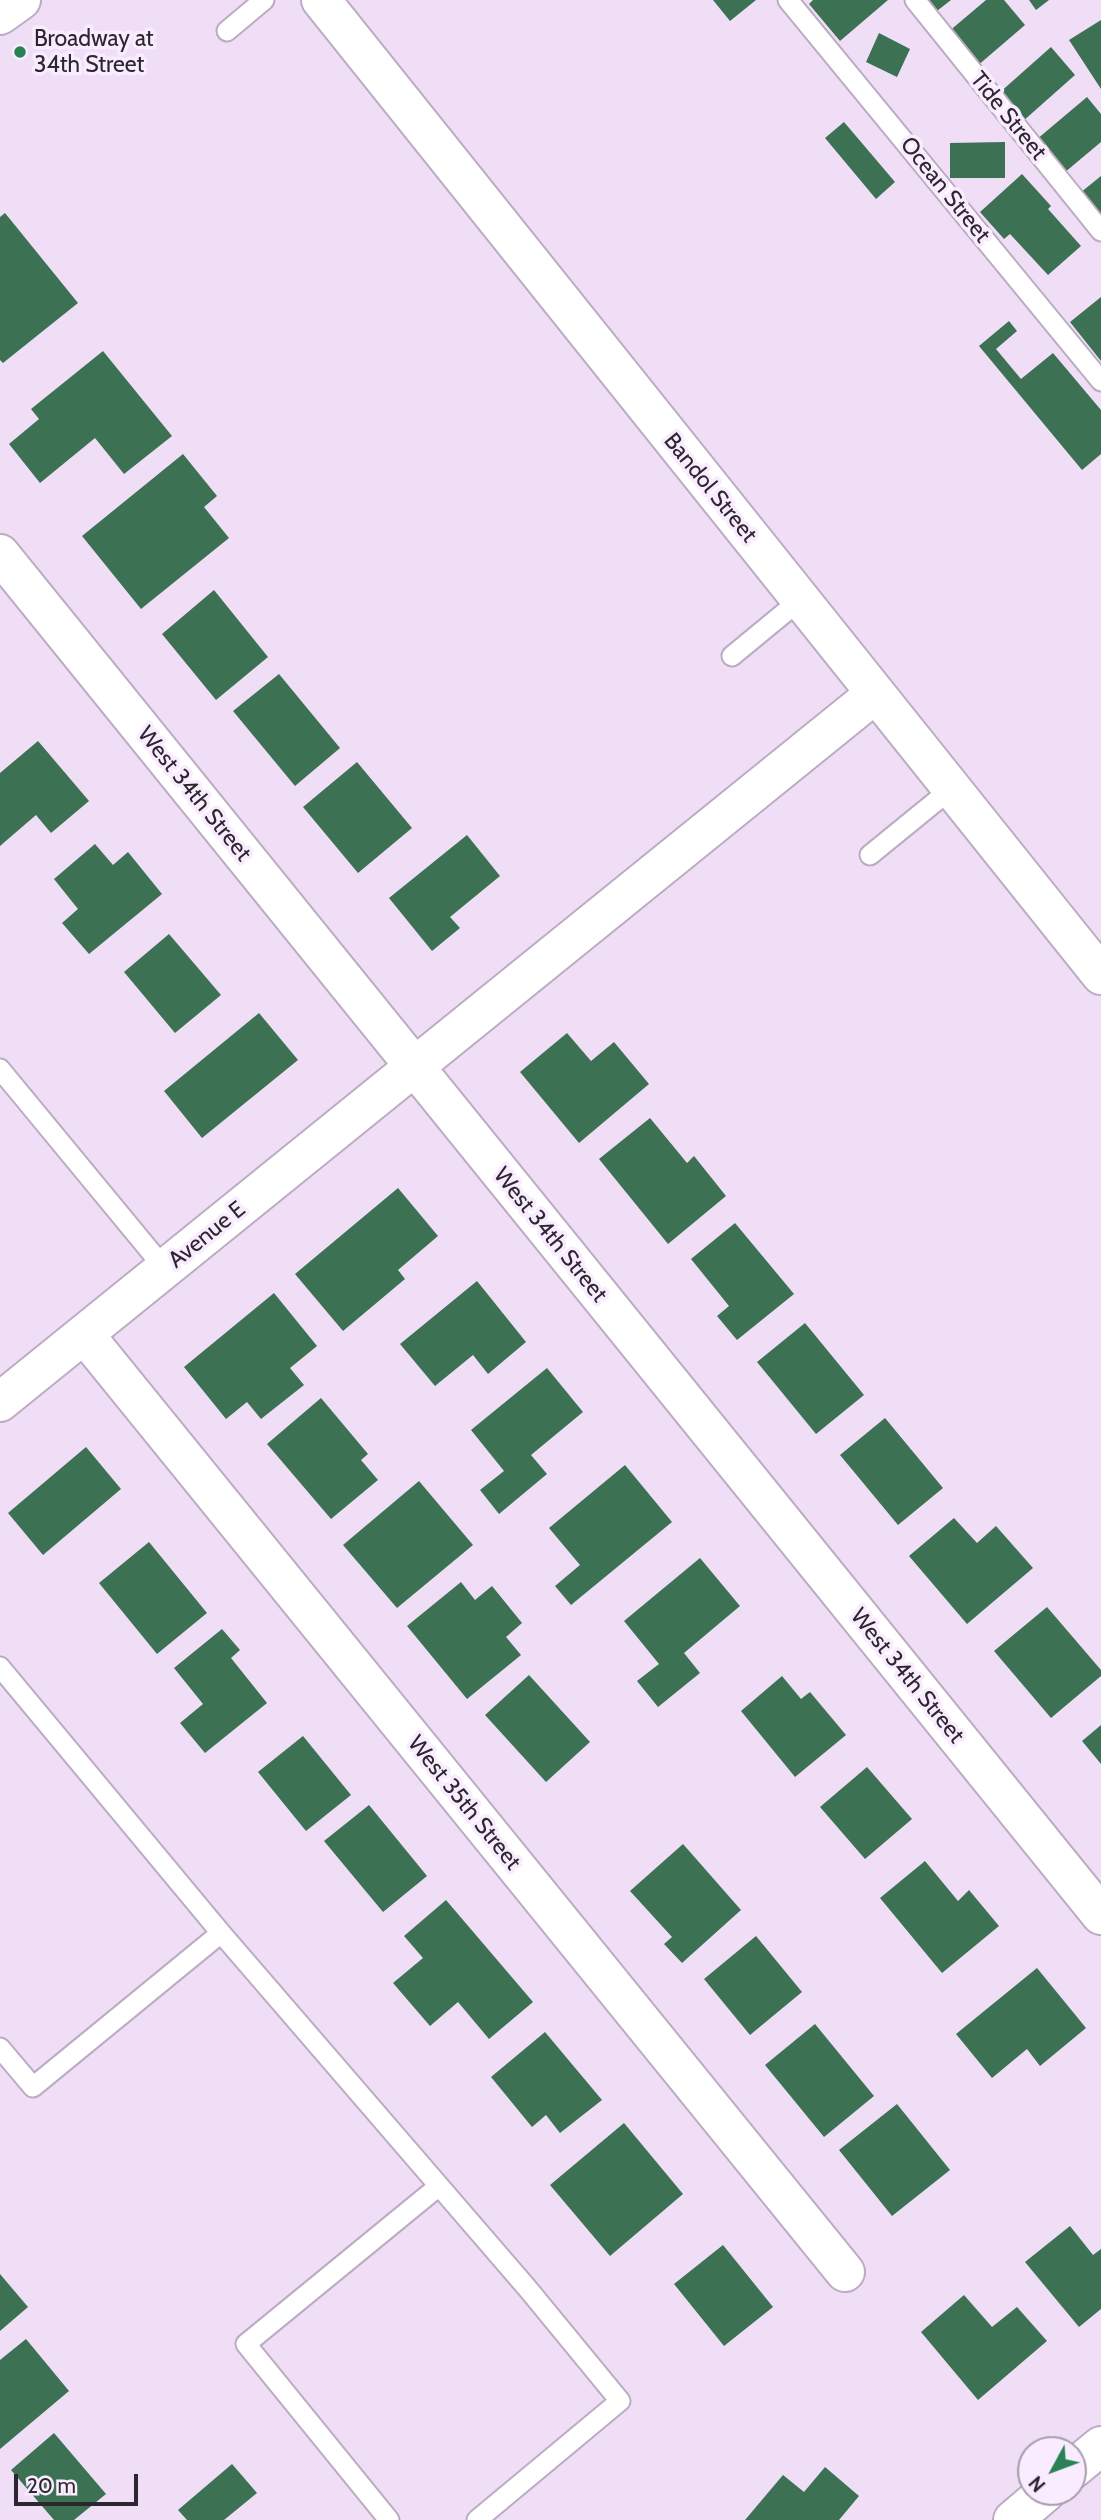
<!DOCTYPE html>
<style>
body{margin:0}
#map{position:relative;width:1101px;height:2520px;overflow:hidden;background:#efdef5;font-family:Cabin,sans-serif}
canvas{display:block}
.north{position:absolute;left:1017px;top:2436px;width:70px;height:70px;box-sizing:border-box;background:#faecff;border:2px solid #a89dac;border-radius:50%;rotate:229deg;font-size:19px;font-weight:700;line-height:28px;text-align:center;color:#2c262f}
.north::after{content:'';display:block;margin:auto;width:24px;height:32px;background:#298155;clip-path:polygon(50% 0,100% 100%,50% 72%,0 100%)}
.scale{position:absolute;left:14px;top:2474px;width:124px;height:32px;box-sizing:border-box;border:4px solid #2c262f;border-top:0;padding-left:9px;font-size:21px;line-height:24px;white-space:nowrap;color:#2c262f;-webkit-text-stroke:5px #faecff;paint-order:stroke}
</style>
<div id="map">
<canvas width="1101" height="2520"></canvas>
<div class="north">N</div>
<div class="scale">20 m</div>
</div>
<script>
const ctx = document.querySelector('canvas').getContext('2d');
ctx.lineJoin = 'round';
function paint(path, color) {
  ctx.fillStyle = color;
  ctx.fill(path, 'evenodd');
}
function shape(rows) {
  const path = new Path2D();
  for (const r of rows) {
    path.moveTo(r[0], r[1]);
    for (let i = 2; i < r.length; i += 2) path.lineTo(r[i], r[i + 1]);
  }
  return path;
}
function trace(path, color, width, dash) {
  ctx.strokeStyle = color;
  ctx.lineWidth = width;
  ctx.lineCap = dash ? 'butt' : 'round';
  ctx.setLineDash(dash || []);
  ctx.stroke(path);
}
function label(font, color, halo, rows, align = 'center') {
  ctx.font = font + ' Cabin,sans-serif';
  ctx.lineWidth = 7;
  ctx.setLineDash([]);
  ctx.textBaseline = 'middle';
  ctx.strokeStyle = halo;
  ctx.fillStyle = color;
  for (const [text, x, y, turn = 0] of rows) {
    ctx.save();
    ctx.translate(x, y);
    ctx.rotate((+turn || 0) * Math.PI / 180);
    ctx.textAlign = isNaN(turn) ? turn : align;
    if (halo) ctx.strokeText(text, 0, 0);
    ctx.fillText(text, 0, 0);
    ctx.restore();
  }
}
paint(shape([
 [713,0,756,0,730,21],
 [813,0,888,0,840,41,809,4],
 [922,0,951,0,933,14],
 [986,0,1004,0,1025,25,976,67,947,33],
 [1029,0,1049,0,1036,10],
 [1101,20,1101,89,1069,40],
 [879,33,910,49,897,77,866,62],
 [1051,47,1075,75,1022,122,998,94],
 [1087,97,1101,114,1101,142,1064,173,1036,140],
 [844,122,895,182,876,199,825,138],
 [1005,142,1005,178,950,178,950,143],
 [1022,174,1051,206,1048,209,1081,246,1048,275,1010,234,1004,239,980,212],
 [1101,176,1101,219,1080,193],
 [5,213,78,303,3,363,0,360,0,217],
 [1101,297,1101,361,1070,322],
 [1009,321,1017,331,996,349,1021,379,1053,353,1101,410,1101,454,1082,470,979,346],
 [103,351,172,436,124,474,95,438,40,483,9,444,39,419,31,409],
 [183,454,217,496,204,507,229,538,141,609,82,536],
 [214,590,268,657,216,700,162,634],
 [279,674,340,748,295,786,233,711],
 [38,741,89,801,51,833,36,815,0,846,0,773],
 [357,762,412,828,358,873,303,807],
 [467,835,500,876,450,917,460,928,432,951,389,898],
 [95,844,113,865,128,852,162,894,89,954,62,923,78,909,54,879],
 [169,934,221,995,175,1033,124,972],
 [259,1013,298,1060,202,1138,164,1091],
 [567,1033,591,1061,614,1042,649,1084,579,1143,520,1072],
 [650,1118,687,1163,694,1156,726,1196,668,1244,599,1159],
 [398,1188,438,1236,398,1270,405,1279,343,1331,295,1274],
 [735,1223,794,1294,737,1340,717,1316,729,1306,691,1259],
 [477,1281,526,1342,488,1374,473,1355,435,1386,400,1344],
 [274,1293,317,1346,290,1368,304,1385,261,1419,247,1402,226,1419,184,1367],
 [805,1323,864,1395,816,1434,757,1362],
 [547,1368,583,1412,531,1455,547,1474,499,1514,480,1490,504,1471,471,1430],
 [321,1398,368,1454,361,1460,378,1480,331,1519,267,1444],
 [885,1418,943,1488,898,1525,840,1455],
 [86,1447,121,1489,43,1555,8,1513],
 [625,1465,672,1522,571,1605,555,1586,580,1565,549,1528],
 [419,1481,473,1545,397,1608,343,1545],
 [954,1518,977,1543,996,1526,1033,1568,967,1624,909,1556],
 [149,1542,207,1613,157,1654,99,1583],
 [700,1558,740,1606,684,1653,700,1673,658,1707,637,1681,659,1664,624,1621],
 [461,1582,475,1600,492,1586,522,1623,506,1637,521,1655,467,1699,407,1626],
 [1047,1607,1101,1670,1101,1676,1051,1718,994,1651],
 [222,1629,240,1650,231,1658,267,1703,205,1753,180,1723,203,1704,174,1668],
 [529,1675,590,1742,546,1782,485,1715],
 [782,1676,801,1699,810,1692,846,1735,795,1777,741,1711],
 [1101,1725,1101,1764,1082,1741],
 [303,1736,351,1795,306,1831,258,1772],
 [867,1767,912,1819,865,1859,820,1807],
 [369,1805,427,1876,383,1912,324,1841],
 [683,1844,741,1910,682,1963,664,1944,672,1937,630,1891],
 [925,1861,958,1901,969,1890,999,1926,942,1973,880,1898],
 [446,1900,533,2002,489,2039,458,2002,430,2026,393,1983,423,1958,404,1936],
 [756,1936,802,1992,750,2035,704,1979],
 [1037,1968,1086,2028,1040,2066,1027,2049,992,2078,956,2034],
 [815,2024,874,2096,824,2137,765,2065],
 [545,2032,602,2100,560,2133,546,2115,532,2127,491,2077],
 [897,2104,950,2170,892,2216,839,2150],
 [624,2123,683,2194,610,2256,550,2185],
 [1070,2226,1093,2255,1101,2249,1101,2309,1079,2327,1025,2262],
 [723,2245,773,2307,724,2346,674,2284],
 [0,2274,28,2307,0,2331],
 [964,2295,992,2327,1017,2307,1047,2341,978,2400,921,2332],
 [26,2339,69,2391,0,2449,0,2360],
 [54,2433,106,2494,74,2520,54,2520,11,2470],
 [232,2464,257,2493,224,2520,187,2520,178,2510],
 [825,2467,859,2496,839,2520,745,2520,783,2475,804,2492]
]), '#3c7154');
const lane = shape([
 [788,0,1101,381],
 [915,0,1101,231],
 [227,31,264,0],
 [732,656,800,600],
 [870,855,951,789],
 [0,1069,165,1269],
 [0,1667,221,1933,528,2289,620,2401,477,2520],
 [0,2048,33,2087,221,1933],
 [389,2520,246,2344,439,2186]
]);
const street = shape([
 [321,0,1101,975],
 [0,554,1101,1915],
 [84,1334,845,2272],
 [0,1402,875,694],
 [1073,2469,1101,2446],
 [1013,2520,1046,2492]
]);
const primary = shape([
 [0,15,21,0]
]);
trace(lane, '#bcacc2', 23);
trace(street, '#bcacc2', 42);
trace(primary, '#bcacc2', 42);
trace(lane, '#fff', 19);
trace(street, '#fff', 38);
trace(primary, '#fff', 38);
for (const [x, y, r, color] of [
 [20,52,7,"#298155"]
]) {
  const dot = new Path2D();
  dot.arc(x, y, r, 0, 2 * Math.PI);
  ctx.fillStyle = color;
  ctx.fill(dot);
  trace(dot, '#faecff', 2.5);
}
label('23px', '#2c262f', '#faecff', [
 ["Broadway at",34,39],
 ["34th Street",34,65]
], 'left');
label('23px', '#2c262f', '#faecff', [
 ["Tide Street",1008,116,51],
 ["Ocean Street",945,190,51],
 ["Bandol Street",710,488,51],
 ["West 34th Street",194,794,51],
 ["Avenue E",207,1235,-39],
 ["West 34th Street",550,1235,51],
 ["West 34th Street",907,1676,51],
 ["West 35th Street",464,1803,51]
]);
</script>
